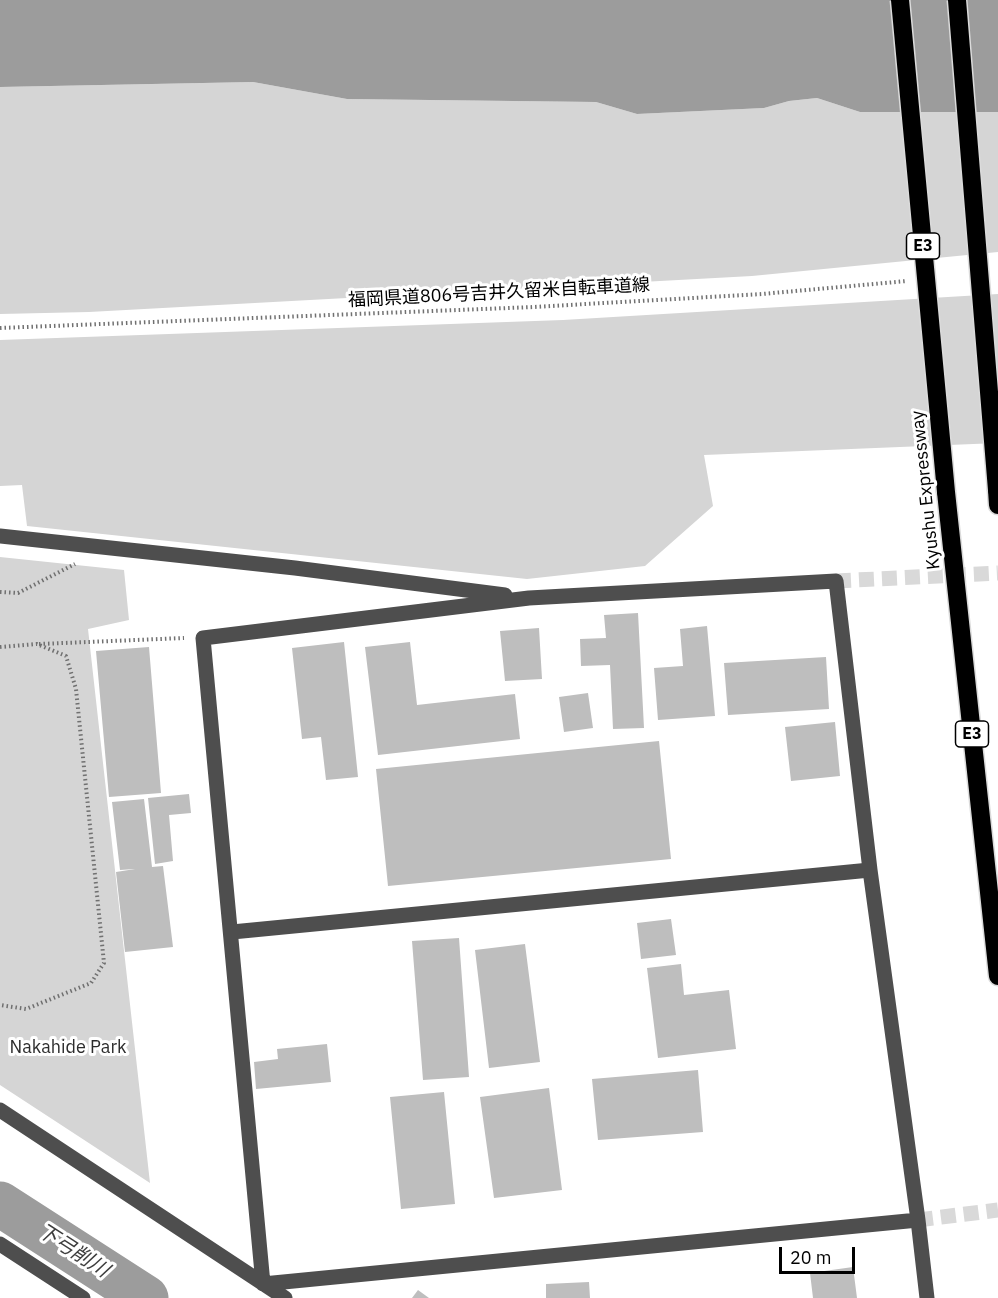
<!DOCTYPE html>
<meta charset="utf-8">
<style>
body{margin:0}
#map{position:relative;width:998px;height:1298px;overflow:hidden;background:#fff;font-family:"IBM Plex Sans",sans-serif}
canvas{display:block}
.scale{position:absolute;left:779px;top:1247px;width:76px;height:27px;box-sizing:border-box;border:3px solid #000;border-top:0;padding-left:8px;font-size:18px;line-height:21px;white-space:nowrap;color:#000;-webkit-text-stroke:4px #fff;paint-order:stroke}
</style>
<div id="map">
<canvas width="998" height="1298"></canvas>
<div class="scale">20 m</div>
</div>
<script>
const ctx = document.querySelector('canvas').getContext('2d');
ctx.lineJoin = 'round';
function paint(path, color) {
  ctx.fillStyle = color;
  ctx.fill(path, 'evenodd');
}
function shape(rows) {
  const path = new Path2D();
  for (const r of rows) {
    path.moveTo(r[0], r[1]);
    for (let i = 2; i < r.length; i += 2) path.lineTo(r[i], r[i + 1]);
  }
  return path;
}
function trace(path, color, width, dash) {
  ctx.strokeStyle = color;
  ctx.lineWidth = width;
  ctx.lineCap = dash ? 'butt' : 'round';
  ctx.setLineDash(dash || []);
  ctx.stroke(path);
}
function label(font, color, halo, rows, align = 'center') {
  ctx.font = font + ' "IBM Plex Sans","Noto Sans JP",sans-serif';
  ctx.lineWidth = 6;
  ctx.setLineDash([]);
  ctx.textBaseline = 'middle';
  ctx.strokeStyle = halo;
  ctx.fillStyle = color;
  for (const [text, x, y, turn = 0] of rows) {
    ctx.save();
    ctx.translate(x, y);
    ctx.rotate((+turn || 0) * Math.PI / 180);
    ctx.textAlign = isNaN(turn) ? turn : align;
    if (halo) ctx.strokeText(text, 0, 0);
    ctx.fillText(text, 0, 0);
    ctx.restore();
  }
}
paint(shape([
 [253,82,347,99,596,102,637,114,764,108,789,101,817,98,860,112,998,112,998,252,752,276,89,312,0,314,0,87],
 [998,294,998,443,704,455,713,506,645,566,527,579,27,526,22,485,0,486,0,340,563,320],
 [0,557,124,570,129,620,88,629,150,1183,0,1085]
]), '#d5d5d5');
paint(shape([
 [0,0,998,0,998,112,860,112,817,98,789,101,764,108,637,114,596,102,347,99,253,82,0,87]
]), '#9c9c9c');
trace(shape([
 [0,1204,146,1298]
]), '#9c9c9c', 45);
paint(shape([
 [638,613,644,728,613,729,610,665,581,666,580,639,606,638,604,615],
 [707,626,715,716,658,720,654,668,683,666,680,629],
 [539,628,542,679,505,681,500,631],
 [344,642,358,777,326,780,321,737,302,739,292,648],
 [410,642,417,705,515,694,520,739,378,755,365,647],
 [149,647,161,793,109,797,96,651],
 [826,657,829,709,728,715,724,663],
 [588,693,593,728,564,732,559,697],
 [835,722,840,776,791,781,785,727],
 [659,741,671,859,388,886,376,769],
 [189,794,191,813,169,815,173,861,155,864,148,798],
 [144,799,152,867,163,866,173,947,125,952,116,872,135,869,120,870,112,802],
 [671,919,676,955,641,959,637,923],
 [459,938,469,1077,423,1080,412,941],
 [525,944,540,1062,489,1068,475,950],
 [681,964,684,995,729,990,736,1049,658,1058,647,968],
 [327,1044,331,1082,256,1089,254,1062,278,1059,277,1049],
 [698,1070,703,1132,598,1140,592,1079],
 [549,1088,562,1190,494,1198,480,1097],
 [444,1092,455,1204,401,1209,390,1097],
 [853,1267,857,1298,813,1298,810,1273],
 [589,1282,590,1298,546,1298,546,1284],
 [418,1290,429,1298,412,1298]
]), '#bebebe');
trace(shape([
 [836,581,998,573],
 [918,1220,998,1210]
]), '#d9d9d9', 15, [15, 8]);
const highway = shape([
 [997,490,998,505],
 [946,492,998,976]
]);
trace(highway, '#dbdbdb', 21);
trace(shape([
 [0,328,534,307,762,294,907,281],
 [0,592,18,593,75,564],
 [39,644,184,638],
 [0,647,37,644,66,656,76,689,104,963,91,983,26,1009,0,1005]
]), '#707070', 4, [1.5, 3]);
trace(shape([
 [0,536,295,568,505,595],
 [232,932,870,870],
 [0,1110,285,1298],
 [918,1220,263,1284,203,638,529,598,836,581,870,870,918,1220,927,1298],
 [0,1244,83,1298]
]), '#4e4e4e', 15);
trace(highway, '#000', 18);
const highwayBridge = shape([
 [900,0,946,492],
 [957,0,997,490]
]);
trace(highwayBridge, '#dbdbdb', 21, []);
trace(highwayBridge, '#000', 18);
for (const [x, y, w] of [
 [923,246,33],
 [972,734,33]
]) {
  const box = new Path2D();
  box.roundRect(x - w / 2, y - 13, w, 26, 4.5);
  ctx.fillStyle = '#fff';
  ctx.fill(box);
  trace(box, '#000', 1.5);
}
label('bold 16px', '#000', null, [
 ["E3",923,246],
 ["E3",972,734]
]);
label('18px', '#000', '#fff', [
 ["福岡県道806号吉井久留米自転車道線",499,293,-3],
 ["Kyushu Expressway",926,490,-96]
]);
label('18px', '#2c2c2c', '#fff', [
 ["Nakahide Park",68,1048]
]);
label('italic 20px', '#3d3d3d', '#fff', [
 ["下弓削川",73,1251,33]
]);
</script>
